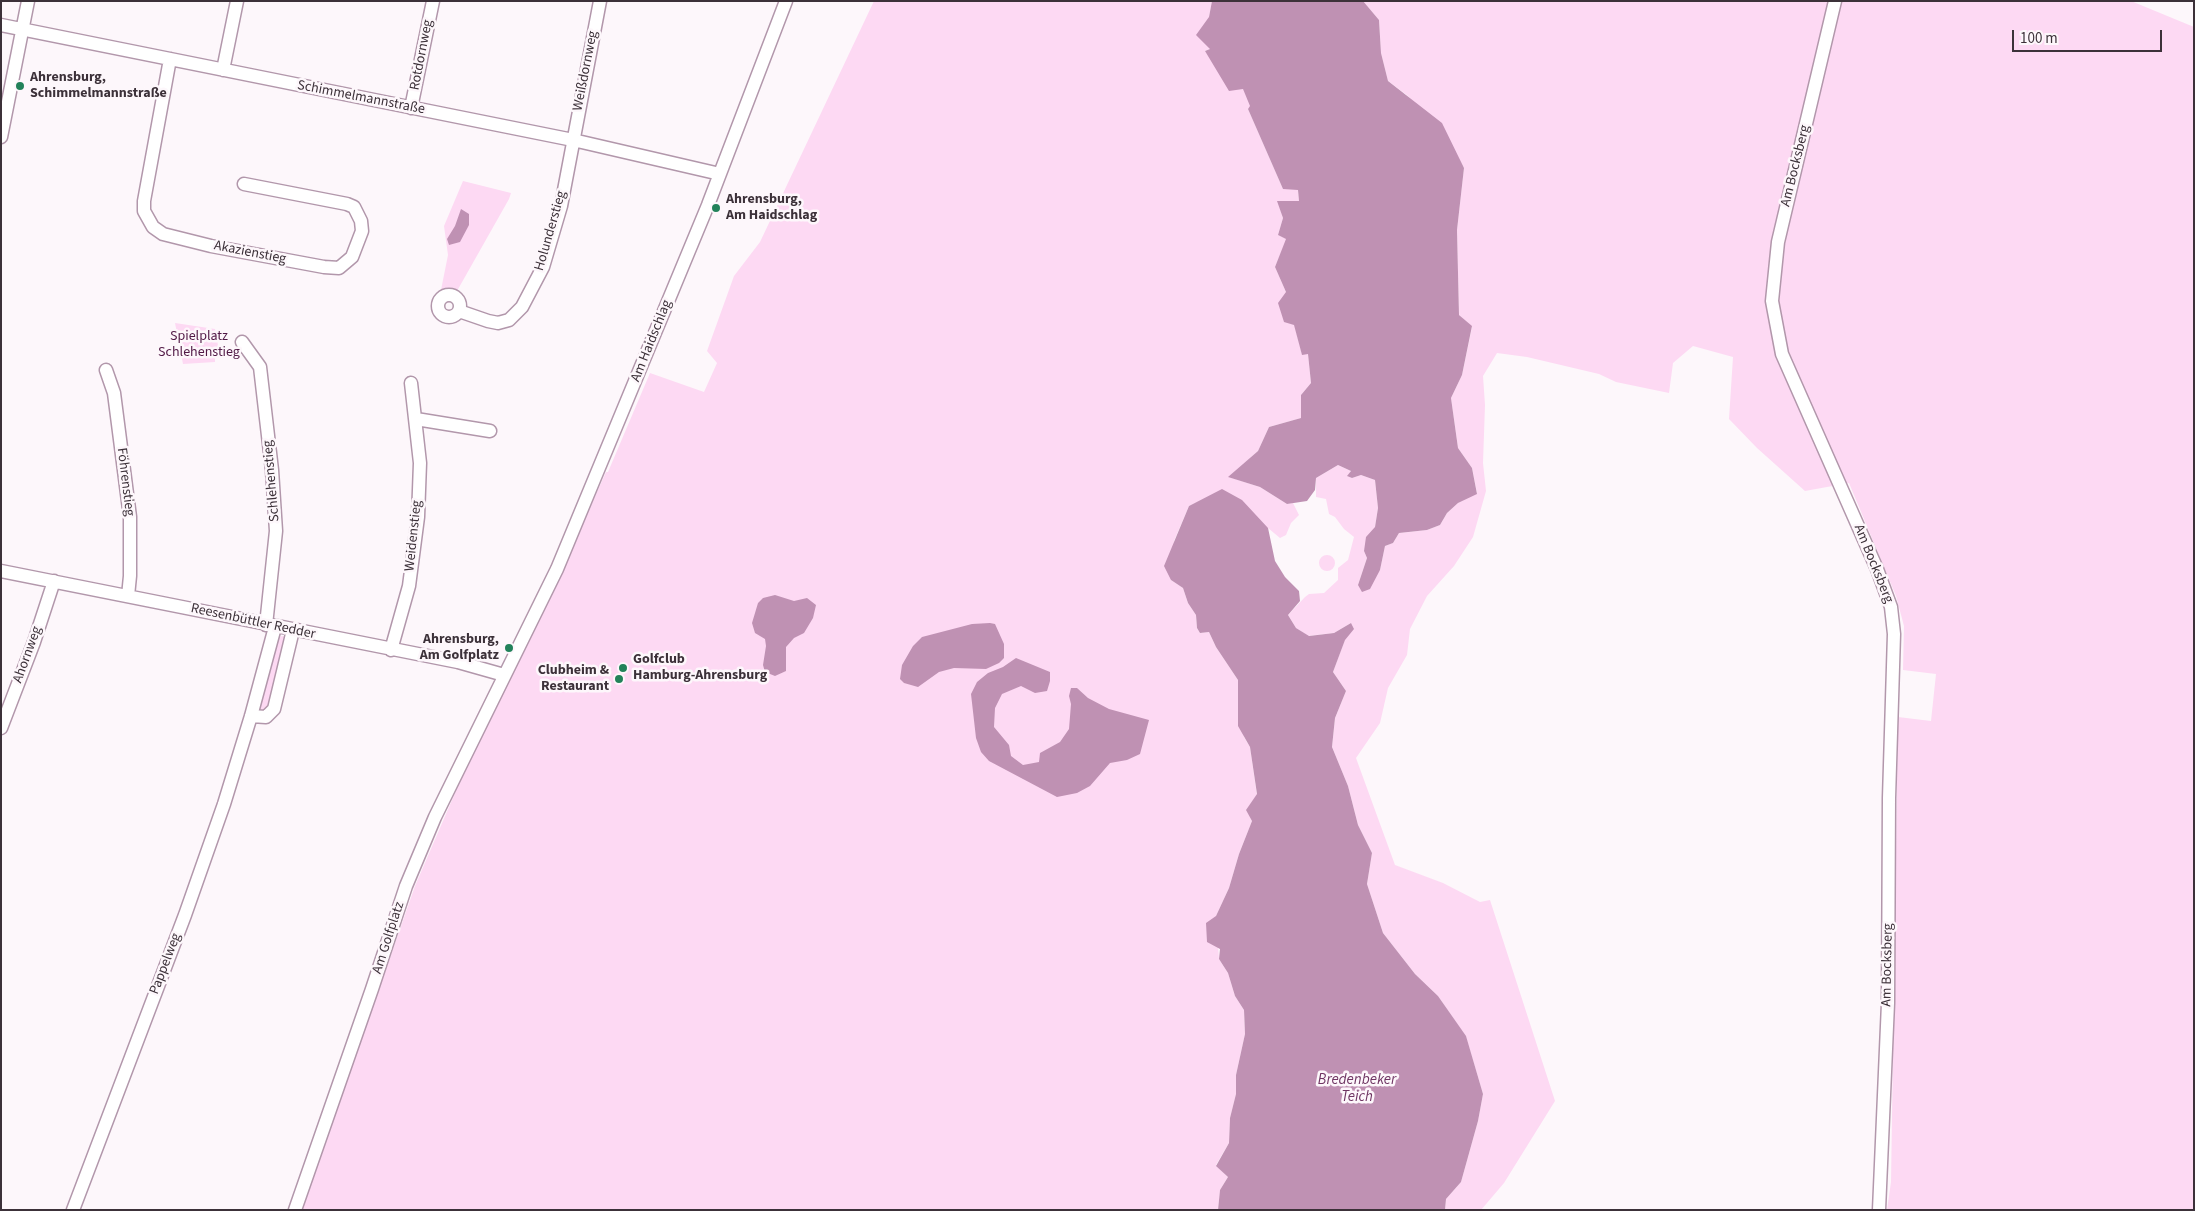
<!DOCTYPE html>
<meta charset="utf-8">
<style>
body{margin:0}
#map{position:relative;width:2195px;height:1211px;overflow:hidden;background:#fdf7fb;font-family:"Source Sans 3",sans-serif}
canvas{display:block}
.frame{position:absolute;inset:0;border:2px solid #3c3139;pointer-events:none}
.scale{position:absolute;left:2012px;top:30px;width:150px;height:22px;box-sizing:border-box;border:2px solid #3c3139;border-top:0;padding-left:6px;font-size:15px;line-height:18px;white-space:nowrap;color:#3c3139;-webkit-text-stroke:4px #fdf7fb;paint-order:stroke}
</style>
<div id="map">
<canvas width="2195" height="1211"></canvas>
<div class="frame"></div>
<div class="scale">100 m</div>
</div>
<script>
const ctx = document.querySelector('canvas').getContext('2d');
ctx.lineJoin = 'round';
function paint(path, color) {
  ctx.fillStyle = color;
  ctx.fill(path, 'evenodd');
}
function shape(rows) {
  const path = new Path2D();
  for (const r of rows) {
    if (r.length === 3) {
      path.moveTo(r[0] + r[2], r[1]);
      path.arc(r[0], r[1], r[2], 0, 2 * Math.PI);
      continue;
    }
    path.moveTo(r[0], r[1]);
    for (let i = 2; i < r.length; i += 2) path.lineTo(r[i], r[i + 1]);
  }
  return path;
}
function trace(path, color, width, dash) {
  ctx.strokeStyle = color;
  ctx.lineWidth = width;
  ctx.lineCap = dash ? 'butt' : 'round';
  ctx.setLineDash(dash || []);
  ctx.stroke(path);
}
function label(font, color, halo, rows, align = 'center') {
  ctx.font = font + ' "Source Sans 3",sans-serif';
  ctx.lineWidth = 5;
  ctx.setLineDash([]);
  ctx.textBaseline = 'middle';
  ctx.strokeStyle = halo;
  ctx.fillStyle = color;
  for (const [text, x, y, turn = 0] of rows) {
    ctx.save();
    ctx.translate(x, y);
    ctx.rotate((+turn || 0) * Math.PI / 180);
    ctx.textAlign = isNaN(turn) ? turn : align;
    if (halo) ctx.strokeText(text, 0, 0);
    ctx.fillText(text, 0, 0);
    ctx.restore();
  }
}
paint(shape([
 [874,1,1212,1,1209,17,1210,49,1205,51,1243,88,1251,106,1248,109,1283,189,1298,189,1299,201,1278,201,1283,218,1278,235,1287,239,1275,267,1286,292,1302,354,1308,354,1311,383,1301,395,1301,418,1269,427,1258,451,1229,477,1260,487,1287,504,1293,503,1299,515,1291,523,1286,535,1280,538,1268,528,1206,498,1189,506,1174,541,1171,580,1183,588,1188,603,1196,615,1197,628,1200,633,1209,632,1216,647,1238,680,1244,737,1250,747,1257,795,1247,810,1252,821,1239,854,1229,888,1216,916,1219,959,1228,973,1235,996,1244,1010,1245,1034,1236,1075,1236,1094,1230,1118,1229,1143,1216,1165,1228,1177,1220,1190,1218,1210,302,1210,415,886,458,786,536,627,606,472,608,472,650,373,704,392,717,363,707,351,734,276,760,242],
 [1363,1,2131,1,2194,27,2194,1210,1887,1210,1891,1182,1898,717,1931,721,1936,674,1903,670,1904,626,1896,596,1849,483,1805,491,1757,448,1729,419,1733,357,1693,346,1673,363,1669,393,1616,382,1599,374,1527,357,1497,353,1483,376,1485,405,1483,463,1486,491,1473,537,1454,566,1427,596,1410,629,1407,655,1388,688,1380,723,1356,758,1395,865,1443,883,1480,902,1490,900,1555,1101,1504,1183,1481,1210,1445,1210,1446,1199,1461,1182,1478,1121,1483,1094,1466,1037,1438,996,1415,974,1383,933,1367,884,1372,853,1358,825,1348,786,1332,747,1335,718,1346,691,1333,672,1351,623,1334,633,1308,636,1296,628,1288,615,1305,597,1309,594,1324,593,1338,580,1338,568,1348,560,1354,537,1344,529,1335,517,1329,514,1326,499,1316,497,1316,478,1338,465,1351,471,1348,476,1352,478,1361,475,1375,480,1378,508,1375,527,1364,551,1367,558,1358,585,1380,570,1385,546,1393,543,1399,533,1427,530,1440,525,1447,513,1458,503,1477,493,1472,468,1458,448,1451,398,1462,375,1472,327,1459,315,1457,230,1464,168,1456,154,1408,96,1388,81,1381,53,1379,20],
 [463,181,511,193,509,199,457,291,441,290,448,255,444,226],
 [175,323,215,329,220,356,215,356,215,362,183,364],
 [1327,563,8],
 [283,636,285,638,271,708,262,715,258,709,277,637]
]), '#fdd9f3');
paint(shape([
 [1212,1,1363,1,1379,20,1381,53,1388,81,1442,123,1464,168,1457,230,1459,315,1472,326,1462,375,1451,398,1458,448,1472,468,1477,494,1458,503,1447,513,1440,525,1427,530,1399,533,1393,543,1385,546,1380,570,1370,589,1362,592,1358,585,1367,558,1364,551,1366,537,1375,527,1378,508,1375,480,1361,475,1352,478,1347,476,1351,471,1338,465,1316,478,1315,490,1307,501,1287,504,1260,487,1228,477,1258,451,1269,427,1301,418,1301,395,1311,383,1308,354,1302,355,1294,325,1284,322,1278,303,1286,292,1275,267,1286,239,1278,235,1283,218,1277,201,1299,201,1298,190,1283,189,1248,109,1250,106,1243,89,1229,91,1205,51,1210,49,1196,35,1209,17],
 [461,209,469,214,469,225,460,242,449,245,447,239,455,226],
 [1222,489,1242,500,1268,528,1275,561,1285,577,1299,591,1300,601,1288,615,1296,628,1309,636,1334,633,1351,623,1354,629,1345,640,1333,672,1346,691,1335,718,1332,747,1348,786,1358,825,1372,853,1367,884,1383,933,1415,974,1438,996,1466,1036,1483,1094,1478,1121,1461,1182,1446,1199,1445,1210,1218,1210,1220,1190,1228,1177,1216,1166,1229,1143,1230,1118,1236,1094,1236,1075,1245,1034,1244,1010,1235,996,1228,973,1219,959,1220,949,1207,942,1206,923,1216,916,1229,888,1239,854,1252,821,1246,810,1257,794,1250,747,1238,726,1238,680,1216,647,1209,632,1200,633,1197,628,1196,615,1188,603,1183,588,1171,580,1164,566,1189,506],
 [775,595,794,601,807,598,816,605,813,618,804,633,794,638,786,647,786,671,775,676,765,672,763,665,766,646,765,639,755,633,752,623,758,603,763,598],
 [990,623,995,624,1004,644,1004,658,999,663,986,669,954,668,939,672,918,687,904,683,900,679,902,665,913,646,922,637,972,624],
 [1016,658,1050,672,1050,681,1047,691,1035,693,1021,686,1002,694,995,708,994,727,1009,745,1011,756,1023,765,1039,762,1040,753,1060,742,1069,729,1071,704,1069,696,1071,688,1077,688,1088,698,1109,709,1149,720,1140,754,1127,760,1110,763,1090,786,1077,793,1057,797,989,761,981,752,976,738,971,694,977,682,988,673,1003,667]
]), '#bf91b3');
const minor = shape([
 [1835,1,1778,242,1772,301,1782,354,1877,569,1891,607,1894,634,1889,798,1888,1003,1879,1210],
 [1,25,573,140,720,174],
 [170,59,144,201,144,211,153,227,163,234,211,246,324,267,339,268,352,257,362,231,361,221,354,207,347,204,244,184],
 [223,70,237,1],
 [411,108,433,1],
 [1,137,28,1],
 [449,306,11],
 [459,311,488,321,498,323,509,320,522,307,543,267,561,206,600,1],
 [242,342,260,367,272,470,276,531,266,625],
 [106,370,114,393,130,517,130,576,128,596],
 [416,419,490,431],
 [1,571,458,662,504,675],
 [391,650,409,586,418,517,420,463,411,383],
 [251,716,266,717,274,709,293,630],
 [1,728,34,642,54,581],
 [73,1210,185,915,224,804,251,716,275,627],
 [295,1210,372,989,406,886,435,817,557,569,708,205,786,1]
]);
trace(minor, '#b297ab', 15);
trace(minor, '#fff', 12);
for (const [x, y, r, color] of [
 [20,86,5,"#22825a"],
 [716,208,5,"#22825a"],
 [509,648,5,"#22825a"],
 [623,668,5,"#22825a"],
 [619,679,5,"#22825a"]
]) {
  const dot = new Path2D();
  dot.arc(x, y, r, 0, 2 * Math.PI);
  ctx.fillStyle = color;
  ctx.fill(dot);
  trace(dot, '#fdf7fb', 2);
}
label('14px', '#3c3139', '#fdf7fb', [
 ["Rotdornweg",422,55,-79],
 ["Weißdornweg",586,71,-79],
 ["Schimmelmannstraße",361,98,11],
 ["Am Bocksberg",1796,166,-76],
 ["Holunderstieg",551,231,-74],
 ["Akazienstieg",250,253,11],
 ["Am Haidschlag",652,341,-68],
 ["Schlehenstieg",272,481,-95],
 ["Föhrenstieg",125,482,83],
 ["Weidenstieg",414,536,-84],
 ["Am Bocksberg",1873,564,68],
 ["Reesenbüttler Redder",253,622,12],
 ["Ahornweg",28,655,-70],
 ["Am Golfplatz",389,938,-72],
 ["Pappelweg",166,964,-69],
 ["Am Bocksberg",1888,965,-89]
]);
label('bold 14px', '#3c3139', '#fdf7fb', [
 ["Ahrensburg,",30,78],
 ["Schimmelmannstraße",30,94],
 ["Ahrensburg,",726,200],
 ["Am Haidschlag",726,216],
 ["Ahrensburg,",499,640,"right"],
 ["Am Golfplatz",499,656,"right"],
 ["Golfclub",633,660],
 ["Hamburg-Ahrensburg",633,676],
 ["Clubheim &",609,671,"right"],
 ["Restaurant",609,687,"right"]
], 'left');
label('14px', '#501845', '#fdf7fb', [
 ["Spielplatz",199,337],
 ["Schlehenstieg",199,353]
]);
label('italic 15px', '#6f3563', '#fdf7fb', [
 ["Bredenbeker",1357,1081],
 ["Teich",1357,1098]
]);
</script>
